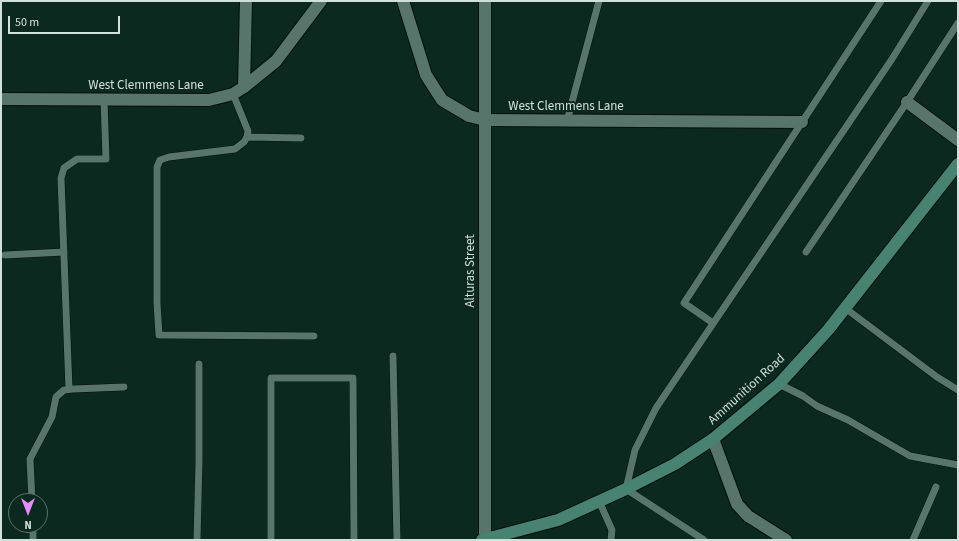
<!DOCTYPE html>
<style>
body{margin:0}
#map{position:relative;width:959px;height:541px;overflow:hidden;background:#0c2920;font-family:"Source Sans 3",sans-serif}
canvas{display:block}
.frame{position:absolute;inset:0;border:2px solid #d0e0da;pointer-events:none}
.north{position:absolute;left:8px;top:493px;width:40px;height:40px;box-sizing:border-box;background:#0c2920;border:1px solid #5a726a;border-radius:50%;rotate:180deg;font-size:11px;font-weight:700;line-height:16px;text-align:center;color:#d0e0da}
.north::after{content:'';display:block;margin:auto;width:14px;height:18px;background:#e98dfe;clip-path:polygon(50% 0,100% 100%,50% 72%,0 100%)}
.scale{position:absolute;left:8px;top:16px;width:112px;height:18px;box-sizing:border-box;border:2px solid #d0e0da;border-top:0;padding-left:5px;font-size:12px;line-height:14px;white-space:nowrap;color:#d0e0da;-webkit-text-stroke:3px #0c2920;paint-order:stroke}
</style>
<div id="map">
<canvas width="959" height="541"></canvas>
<div class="frame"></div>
<div class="north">N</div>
<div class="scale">50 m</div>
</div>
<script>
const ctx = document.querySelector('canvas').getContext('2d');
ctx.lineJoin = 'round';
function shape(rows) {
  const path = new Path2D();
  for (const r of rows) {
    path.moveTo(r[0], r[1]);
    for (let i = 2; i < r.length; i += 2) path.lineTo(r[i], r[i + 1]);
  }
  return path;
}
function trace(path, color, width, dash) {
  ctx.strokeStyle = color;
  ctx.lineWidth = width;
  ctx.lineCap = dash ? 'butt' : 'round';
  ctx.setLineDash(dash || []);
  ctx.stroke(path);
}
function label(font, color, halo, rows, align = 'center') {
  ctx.font = font + ' "Source Sans 3",sans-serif';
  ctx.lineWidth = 4;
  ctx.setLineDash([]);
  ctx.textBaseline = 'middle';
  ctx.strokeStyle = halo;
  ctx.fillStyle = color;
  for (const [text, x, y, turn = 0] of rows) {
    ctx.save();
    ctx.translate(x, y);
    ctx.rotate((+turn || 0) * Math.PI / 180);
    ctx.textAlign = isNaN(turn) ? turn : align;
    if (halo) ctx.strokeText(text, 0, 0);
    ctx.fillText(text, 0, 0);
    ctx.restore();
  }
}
const service = shape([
 [233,94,248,131,247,137,244,142,235,149,169,157,160,160,157,167,157,303,159,335,314,336],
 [567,121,599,1],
 [247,137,301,138],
 [806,252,907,102,958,23],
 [5,255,64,252],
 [845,308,937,377,958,390],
 [713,323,684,303,881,1],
 [393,356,397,540],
 [779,384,803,396,817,406,848,420,910,456,958,465],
 [69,389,61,178,64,168,77,159,106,159,104,100],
 [32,501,30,459,52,417,56,397,64,390,73,389,124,387],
 [599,501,612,530,611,540],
 [33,525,33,540],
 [197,540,199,461,199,364],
 [271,540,271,378,353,378,354,540],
 [704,540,626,489,635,450,656,408,892,59,928,1],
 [913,540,936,487]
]);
const minor = shape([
 [244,87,246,1],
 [907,102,958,140],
 [485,120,802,122],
 [713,439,737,504,748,516,786,540]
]);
const tertiary = shape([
 [403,1,426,75,442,100,469,116,485,120],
 [1,99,209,100,233,94,244,87,276,61,321,1],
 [485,540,485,1]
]);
const secondary = shape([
 [482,540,558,520,626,489,675,464,713,439,779,384,828,330,958,164]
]);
trace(service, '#00120a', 8);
trace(minor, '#00120a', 14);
trace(tertiary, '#00120a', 14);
trace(secondary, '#00120a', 14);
trace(service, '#57756a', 7);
trace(minor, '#57756a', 12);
trace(tertiary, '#57756a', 12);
trace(secondary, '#488271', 12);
label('13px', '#d0e0da', '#0c2920', [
 ["West Clemmens Lane",146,86],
 ["West Clemmens Lane",566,107],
 ["Alturas Street",471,271,-90],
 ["Ammunition Road",747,390,-42]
]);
</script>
